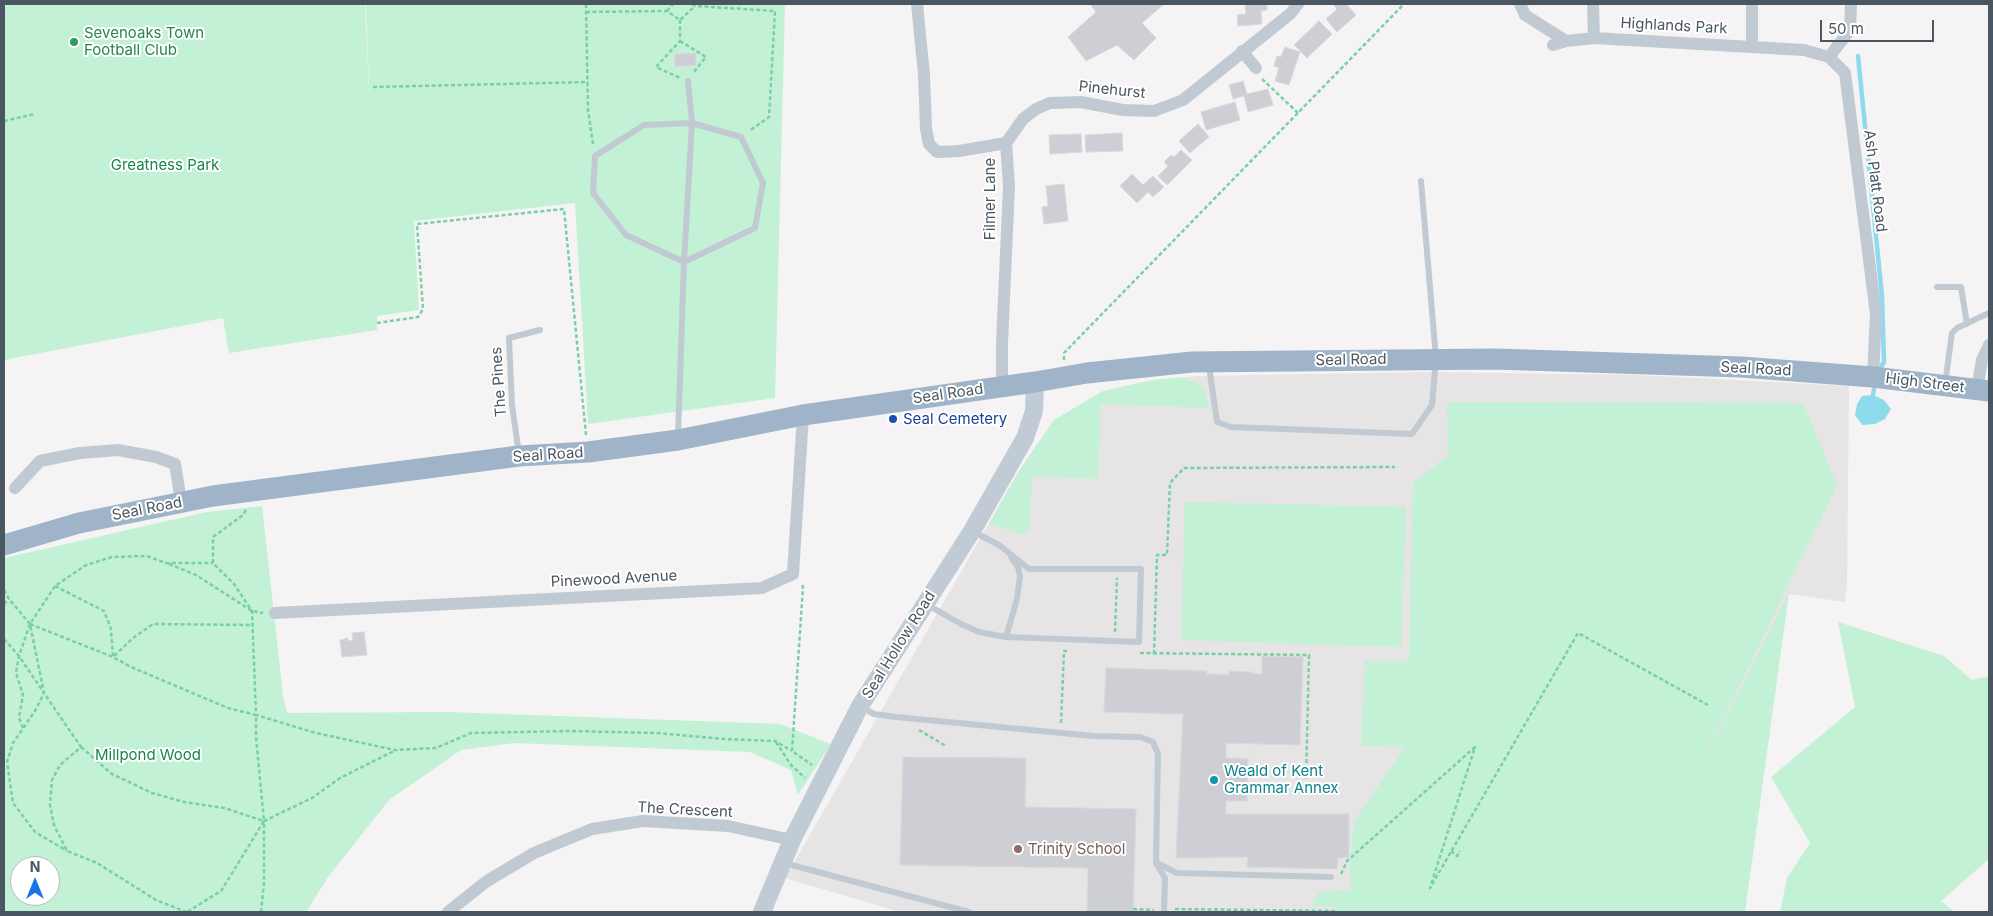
<!DOCTYPE html>
<style>
body{margin:0}
#map{position:relative;width:1993px;height:916px;overflow:hidden;background:#f5f3f3;font-family:Inter,sans-serif}
canvas{display:block}
.frame{position:absolute;inset:0;border:5px solid #4a5661;pointer-events:none}
.north{position:absolute;left:10px;top:856px;width:50px;height:50px;box-sizing:border-box;background:#fff;border:1px solid #b7bbc0;border-radius:50%;rotate:0deg;font-size:14px;font-weight:700;line-height:20px;text-align:center;color:#4a5661}
.north::after{content:'';display:block;margin:auto;width:18px;height:22px;background:#1a73e8;clip-path:polygon(50% 0,100% 100%,50% 72%,0 100%)}
.scale{position:absolute;left:1820px;top:20px;width:114px;height:22px;box-sizing:border-box;border:2px solid #4a5661;border-top:0;padding-left:6px;font-size:15px;line-height:18px;white-space:nowrap;color:#4a5661;-webkit-text-stroke:4px #fff;paint-order:stroke}
</style>
<div id="map">
<canvas width="1993" height="916"></canvas>
<div class="frame"></div>
<div class="north">N</div>
<div class="scale">50 m</div>
</div>
<script>
const ctx = document.querySelector('canvas').getContext('2d');
ctx.lineJoin = 'round';
function paint(path, color) {
  ctx.fillStyle = color;
  ctx.fill(path, 'evenodd');
}
function shape(rows) {
  const path = new Path2D();
  for (const r of rows) {
    path.moveTo(r[0], r[1]);
    for (let i = 2; i < r.length; i += 2) path.lineTo(r[i], r[i + 1]);
  }
  return path;
}
function trace(path, color, width, dash) {
  ctx.strokeStyle = color;
  ctx.lineWidth = width;
  ctx.lineCap = dash ? 'butt' : 'round';
  ctx.setLineDash(dash || []);
  ctx.stroke(path);
}
function label(font, color, halo, rows, align = 'center') {
  ctx.font = font + ' Inter,sans-serif';
  ctx.lineWidth = 4;
  ctx.setLineDash([]);
  ctx.textBaseline = 'middle';
  ctx.strokeStyle = halo;
  ctx.fillStyle = color;
  for (const [text, x, y, turn = 0] of rows) {
    ctx.save();
    ctx.translate(x, y);
    ctx.rotate((+turn || 0) * Math.PI / 180);
    ctx.textAlign = isNaN(turn) ? turn : align;
    if (halo) ctx.strokeText(text, 0, 0);
    ctx.fillText(text, 0, 0);
    ctx.restore();
  }
}
paint(shape([
 [1435,372,1636,375,1849,386,1847,584,1845,602,1789,594,1723,912,900,912,785,878,1019,471,1054,420,1103,391,1153,380,1198,376]
]), '#e6e4e5');
paint(shape([
 [4,4,365,4,370,110,366,4,785,4,775,398,588,424,575,203,414,221,419,310,377,316,377,330,229,353,223,318,4,360],
 [1184,377,1203,387,1209,408,1101,404,1098,479,1032,476,1029,531,1023,535,989,524,1019,471,1054,420,1103,391,1153,380],
 [1447,402,1803,403,1837,486,1683,800,1789,593,1745,912,1336,912,1336,907,1311,906,1319,892,1351,890,1350,868,1354,822,1405,747,1361,746,1365,661,1409,661,1413,483,1448,456],
 [1185,502,1406,507,1401,647,1181,640],
 [262,506,283,696,287,713,447,712,780,724,831,744,798,795,791,770,750,752,514,743,461,750,389,800,328,877,306,912,4,912,4,558,207,512],
 [20,866,50,866,50,896,20,896],
 [1838,622,1944,656,1972,680,1989,676,1989,859,1941,901,1955,912,1780,912,1787,878,1810,843,1771,777,1855,707]
]), '#c3f1d5');
paint(shape([
 [1873,395,1884,400,1891,409,1885,419,1875,424,1862,425,1855,415,1857,404,1862,396]
]), '#90daee');
trace(shape([
 [1858,56,1882,296,1884,362,1878,372],
 [1873,395,1875,382]
]), '#90daee', 4.5);
const building = shape([
 [1090,4,1164,4,1142,23,1156,38,1134,60,1117,45,1086,61,1068,37,1096,12,1090,4],
 [1245,4,1267,4,1267,10,1261,11,1262,24,1238,26,1237,15,1246,14,1245,4],
 [1333,4,1346,4,1356,15,1337,32,1326,19,1337,9,1333,4],
 [1319,21,1332,34,1307,58,1294,45,1319,21],
 [1285,47,1300,52,1289,85,1275,81,1279,68,1274,66,1277,56,1281,57,1285,47],
 [696,53,696,65,675,67,675,54,696,53],
 [1243,81,1247,94,1268,89,1273,105,1248,112,1244,96,1233,99,1229,85,1243,81],
 [1235,102,1240,120,1206,130,1201,112,1235,102],
 [1198,124,1209,137,1190,153,1179,141,1198,124],
 [1122,133,1123,151,1086,152,1085,135,1122,133],
 [1081,134,1082,152,1050,154,1049,135,1081,134],
 [1181,150,1192,160,1167,185,1158,176,1168,166,1164,162,1171,155,1174,157,1181,150],
 [1132,174,1143,185,1153,176,1164,187,1153,197,1148,192,1137,203,1120,186,1132,174],
 [1064,184,1068,221,1044,224,1042,207,1048,206,1046,186,1064,184],
 [364,632,367,655,342,657,340,640,348,638,348,641,353,640,352,633,364,632],
 [1262,656,1303,657,1300,745,1226,743,1226,758,1248,759,1247,801,1226,801,1226,814,1349,814,1349,857,1338,858,1337,869,1247,867,1248,857,1176,858,1183,714,1104,712,1106,668,1207,671,1207,674,1229,675,1229,671,1253,672,1253,674,1262,674,1262,656],
 [903,757,1026,758,1025,807,1136,809,1133,912,1087,912,1088,868,900,865,903,757]
]);
paint(building, '#cdcfd5');
trace(building, '#d7d9de', 1);
trace(shape([
 [586,4,588,110,593,144],
 [692,4,695,6,775,11,769,117,749,131],
 [667,11,673,4],
 [586,12,667,11,680,20,695,6],
 [680,20,680,41,656,67,680,78],
 [680,41,706,57,693,73],
 [1262,79,1298,113],
 [373,87,588,82],
 [4,121,35,114],
 [377,323,418,317,423,309,417,224,564,209,586,435],
 [1064,360,1064,353,1404,4],
 [246,510,243,515,213,537,213,563,234,584,252,611,256,715,316,733,395,750,436,748,471,733,569,731,657,733,724,739,775,741,792,751],
 [169,564,196,575,252,611,263,613],
 [802,585,803,587,792,751,812,765],
 [55,586,104,611,111,629,113,657,131,667,228,708,256,715,256,737,264,821,221,891,187,912],
 [4,590,9,599,30,624,44,693,81,747,60,765,52,780,50,805,54,825,67,851,97,863,156,900,186,912],
 [4,604,9,599],
 [30,624,113,657,133,638,153,624,252,625],
 [1115,632,1117,578],
 [4,639,19,656,44,693,35,711,13,743,7,762,13,803,35,832,67,851],
 [1140,653,1309,655,1306,779],
 [1154,654,1157,555,1167,555,1170,483,1184,468,1395,467],
 [1061,723,1064,651,1067,651],
 [23,728,19,718,23,695,16,673,19,656,30,624,55,586,86,565,112,557,147,556,166,563,213,563],
 [919,730,946,746],
 [776,742,791,765,805,778],
 [81,747,112,774,152,793,184,802,224,808,264,821],
 [1451,851,1457,856,1460,851],
 [1341,874,1347,861,1475,747,1430,888,1578,633,1708,705],
 [1133,909,1154,910],
 [1175,909,1336,911],
 [261,912,264,883,264,821,312,798,340,778,394,751]
]), '#7ad0a6', 2.5, [4, 2.5]);
trace(shape([
 [692,123,684,262,626,235,593,193,595,156,644,125,692,123],
 [1937,287,1961,287,1967,324],
 [1209,366,1217,422,1231,427,1412,434,1432,405,1436,358,1421,181],
 [1945,384,1952,333,1957,328,1989,313],
 [678,436,684,262,755,228,763,183,741,137,692,123,688,81],
 [519,454,512,405,509,338,540,330],
 [926,604,961,624,979,632,1006,637,1139,642,1141,569,1029,569,999,545,974,532],
 [1006,637,1017,599,1020,576,1018,567,1011,557],
 [861,707,874,714,896,717,1093,736,1140,737,1153,742,1158,754,1156,863,1165,878,1164,912],
 [784,863,969,912],
 [1157,863,1177,873,1331,877]
]), '#c1cad2', 6);
trace(shape([
 [917,4,924,75,926,129,929,144,937,152,959,151,1006,143,1009,186,1002,343,1002,386],
 [1520,4,1525,15,1566,41],
 [1593,4,1594,38],
 [1851,4,1850,30,1829,57,1845,73,1876,314,1873,377],
 [1553,45,1566,41,1594,38,1804,50,1829,57],
 [1752,46,1752,4],
 [1242,51,1256,68],
 [1006,143,1023,119,1036,109,1050,103,1081,102,1123,110,1154,111,1183,100,1290,14,1298,4],
 [1977,389,1982,360,1989,345],
 [15,488,40,461,80,453,118,450,156,457,175,464,181,501],
 [275,613,762,588,793,574,803,415],
 [448,912,487,881,534,853,592,829,643,821,728,826,792,840]
]), '#c1cad2', 12);
trace(shape([
 [762,912,792,840,860,706,972,531,1025,438,1034,411,1035,382]
]), '#c1cbd6', 18);
trace(shape([
 [4,545,79,523,213,496,519,456,588,452,678,440,803,415,1035,382,1087,373,1192,362,1495,359,1741,367,1873,377,1989,391]
]), '#9fb4c9', 21);
for (const [x, y, r, color] of [
 [74,42,5,"#2e9e5b"],
 [893,419,5,"#1a4fb4"],
 [1214,780,5,"#0f9aa8"],
 [1018,849,5,"#8d6e63"]
]) {
  const dot = new Path2D();
  dot.arc(x, y, r, 0, 2 * Math.PI);
  ctx.fillStyle = color;
  ctx.fill(dot);
  trace(dot, '#fff', 2);
}
label('15px', '#4a5661', '#fff', [
 ["Highlands Park",1674,26,3],
 ["Pinehurst",1112,90,6],
 ["Ash Platt Road",1875,181,83],
 ["Filmer Lane",990,199,-90],
 ["Seal Road",1351,360,-1],
 ["Seal Road",1756,369,3],
 ["The Pines",499,382,-94],
 ["High Street",1925,383,7],
 ["Seal Road",948,394,-8],
 ["Seal Road",548,455,-4],
 ["Seal Road",147,509,-11],
 ["Pinewood Avenue",614,579,-3],
 ["Seal Hollow Road",899,645,-58],
 ["The Crescent",685,810,3]
]);
label('15px', '#27864d', '#fff', [
 ["Sevenoaks Town",84,33],
 ["Football Club",84,50]
], 'left');
label('15px', '#17864f', '#fff', [
 ["Greatness Park",165,165],
 ["Millpond Wood",148,755]
]);
label('15px', '#164399', '#fff', [
 ["Seal Cemetery",903,419]
], 'left');
label('15px', '#0d838f', '#fff', [
 ["Weald of Kent",1224,771],
 ["Grammar Annex",1224,788]
], 'left');
label('15px', '#785e54', '#fff', [
 ["Trinity School",1028,849]
], 'left');
</script>
